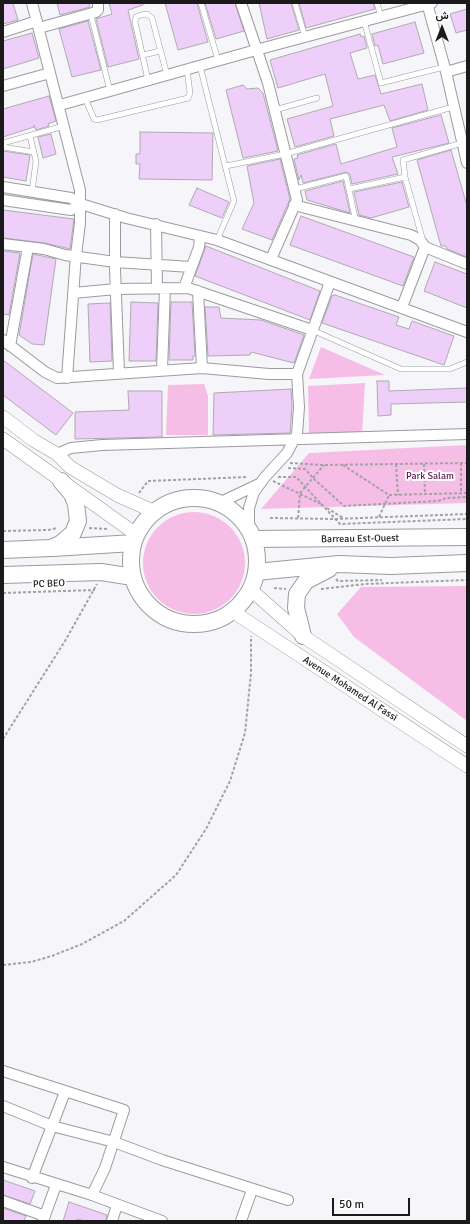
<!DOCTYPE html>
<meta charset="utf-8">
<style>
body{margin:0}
#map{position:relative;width:470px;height:1224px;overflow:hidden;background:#f6f5fa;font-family:Signika,Vazirmatn,sans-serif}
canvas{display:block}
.frame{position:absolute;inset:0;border:4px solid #1a1a1b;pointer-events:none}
.north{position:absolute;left:422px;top:8px;width:40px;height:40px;-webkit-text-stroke:3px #fff;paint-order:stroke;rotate:0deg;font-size:11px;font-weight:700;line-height:16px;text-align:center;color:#1a1a1b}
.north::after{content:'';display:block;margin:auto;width:14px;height:18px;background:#1a1a1b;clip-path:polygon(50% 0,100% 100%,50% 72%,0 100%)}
.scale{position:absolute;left:332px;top:1198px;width:78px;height:18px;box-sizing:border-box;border:2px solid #1a1a1b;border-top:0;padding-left:5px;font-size:12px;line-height:14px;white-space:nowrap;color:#1a1a1b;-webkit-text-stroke:3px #fff;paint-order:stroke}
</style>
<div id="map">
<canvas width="470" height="1224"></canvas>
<div class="frame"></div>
<div class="north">ش</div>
<div class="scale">50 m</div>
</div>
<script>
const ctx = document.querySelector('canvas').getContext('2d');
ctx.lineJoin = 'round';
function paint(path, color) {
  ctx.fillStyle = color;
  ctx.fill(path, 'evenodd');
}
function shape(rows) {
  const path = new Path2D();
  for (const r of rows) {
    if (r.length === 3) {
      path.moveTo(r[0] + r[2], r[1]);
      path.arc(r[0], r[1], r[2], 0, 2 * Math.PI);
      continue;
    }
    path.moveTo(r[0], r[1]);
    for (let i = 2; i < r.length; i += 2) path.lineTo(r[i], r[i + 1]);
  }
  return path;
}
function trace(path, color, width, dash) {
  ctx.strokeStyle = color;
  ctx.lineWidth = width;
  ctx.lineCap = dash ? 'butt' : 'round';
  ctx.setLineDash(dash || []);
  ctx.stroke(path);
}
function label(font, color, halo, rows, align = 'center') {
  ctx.font = font + ' Signika,sans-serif';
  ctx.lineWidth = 4;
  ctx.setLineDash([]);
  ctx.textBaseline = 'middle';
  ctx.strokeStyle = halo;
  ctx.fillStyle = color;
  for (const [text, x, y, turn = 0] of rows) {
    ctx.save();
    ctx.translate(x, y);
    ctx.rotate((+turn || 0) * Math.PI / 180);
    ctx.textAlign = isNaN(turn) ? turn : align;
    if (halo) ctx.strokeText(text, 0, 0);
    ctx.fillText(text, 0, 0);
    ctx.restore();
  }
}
paint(shape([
 [321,347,385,375,309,379],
 [365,383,362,435,309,434,308,386],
 [204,384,208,396,208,435,166,435,168,385],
 [467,445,467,503,261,509,309,453],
 [194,563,51],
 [467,586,467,721,354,637,337,614,361,587]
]), '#f6bee6');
const building = shape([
 [3,3,13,3,18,20,3,24,3,3],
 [57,3,89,3,90,7,60,15,57,3],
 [109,3,143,3,143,5,128,10,139,59,108,67,96,19,112,14,109,3],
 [165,3,197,3,208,42,178,50,165,3],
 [205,3,235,3,244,31,216,39,205,3],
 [259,3,291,3,299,30,267,39,259,3],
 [299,3,373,3,375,9,306,28,299,3],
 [467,9,467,30,456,33,450,14,467,9],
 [88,21,101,70,72,77,59,29,88,21],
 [415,22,424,53,383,64,378,45,375,46,372,34,415,22],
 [32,33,39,58,3,69,3,41,32,33],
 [360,34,361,37,364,36,367,48,350,53,358,79,375,75,381,94,422,84,428,110,390,121,384,105,330,119,334,136,295,147,287,119,333,106,325,74,278,88,270,60,360,34],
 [243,85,247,89,258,88,263,93,278,151,243,158,226,90,243,85],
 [49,96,56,121,48,124,49,126,36,130,34,125,34,127,3,137,3,109,49,96],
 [441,115,449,143,392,157,398,174,352,184,350,175,347,172,303,183,301,175,299,180,294,159,298,158,297,155,336,144,341,164,397,147,392,128,441,115],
 [140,132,213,133,212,180,139,179,140,164,136,164,136,154,140,154,140,132],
 [51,134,56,154,43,158,38,137,51,134],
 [451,150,467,206,467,257,447,249,446,246,441,246,417,160,451,150],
 [3,151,30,155,26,181,3,177,3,151],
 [280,159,290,199,272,240,242,229,254,203,247,166,280,159],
 [343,181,350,213,307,200,305,191,343,181],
 [402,182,409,207,371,218,359,215,354,192,402,182],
 [197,188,229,202,222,218,189,205,197,188],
 [3,210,74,219,70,249,45,243,3,238,3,210],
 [301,216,414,257,403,286,290,245,301,216],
 [206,246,320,291,310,320,195,276,206,246],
 [3,251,20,253,9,315,3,314,3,251],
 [33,254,56,259,44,345,32,344,19,335,33,254],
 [435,262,467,274,467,308,424,291,435,262],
 [335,295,399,317,396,325,409,329,412,321,454,336,444,365,322,323,332,296,335,295],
 [131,302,158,303,156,361,129,361,131,302],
 [171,302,192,302,195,356,193,356,193,360,169,360,171,302],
 [110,303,112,361,90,362,88,304,110,303],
 [205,307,219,307,221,318,261,320,304,335,294,363,251,352,250,355,208,356,205,307],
 [3,360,73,413,56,435,3,395,3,360],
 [377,381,389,381,389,391,467,388,467,402,391,404,391,415,378,416,377,381],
 [291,389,292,407,290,433,213,435,214,393,291,389],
 [128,391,162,391,162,437,75,439,75,412,129,410,128,391],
 [3,1180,35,1191,30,1204,3,1195,3,1180],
 [69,1202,107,1215,106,1221,85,1221,77,1219,77,1221,63,1221,69,1202],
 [3,1208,26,1216,24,1221,3,1221,3,1208]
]);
paint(building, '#eecffa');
trace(building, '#aeabaf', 1);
const service = shape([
 [201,3,218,60],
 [295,3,305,37],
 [377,3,381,17],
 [91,15,110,91],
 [364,21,381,83,444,67],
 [143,55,160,51],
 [200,66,234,201,217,240],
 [148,80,135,22,136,17,141,15,147,14,152,18,167,75],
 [85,98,94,119,97,120,188,98,190,93,187,69],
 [275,110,317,98],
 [30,136,36,161,32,192],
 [3,143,64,126],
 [3,147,34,152],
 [226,166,285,154,453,107],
 [295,189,346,176,356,222],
 [349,189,405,177],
 [423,241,405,177,403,160,462,143],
 [312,330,401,369,450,369,467,362]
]);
const minor = shape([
 [32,3,80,190,80,223,76,255,67,378],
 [241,3,268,83,297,200,271,259],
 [427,3,446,72,467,163],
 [39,28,96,12,98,10,98,3],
 [3,32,37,21],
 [446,72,467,66],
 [3,86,50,73],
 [60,105,256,50,432,3],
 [3,187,71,198,81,204,126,218,217,240,467,332],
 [3,200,71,210,81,204],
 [294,205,411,235,420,240,425,247,467,264],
 [115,214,115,269,119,373],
 [156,224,157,288],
 [3,244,44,249,65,255,115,262,191,267],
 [184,288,199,247,200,236],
 [198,291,202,368],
 [73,293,116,289,188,288,312,330],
 [402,307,425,247],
 [3,340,45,372,57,378,202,368,269,374,297,374],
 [10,346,28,247],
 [162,370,165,288],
 [57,454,71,448,102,445,467,434],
 [219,503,259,484],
 [249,530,249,508,254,492,265,477,287,453,297,434,299,407,297,374,330,282],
 [3,1071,124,1110,105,1168,92,1195],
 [3,1106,52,1126,114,1142,162,1160,288,1200],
 [3,1167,92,1195,162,1221],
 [32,1178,65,1092],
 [3,1201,45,1216],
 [43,1221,56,1185],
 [112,1221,117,1205],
 [241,1221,252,1190]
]);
const tertiary = shape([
 [3,417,33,440,57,454,70,467,117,495,155,512],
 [3,439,137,535],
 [250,589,303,636,467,746],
 [232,611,467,766]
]);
const primary = shape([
 [194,561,63],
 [253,539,467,537],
 [53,548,133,543],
 [3,550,51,548,60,544,73,533,78,521,76,504,72,494,61,481],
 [256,572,339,564,391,566,467,563],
 [3,575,101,572,133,577],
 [303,636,296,608,297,594,306,581,329,569]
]);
trace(service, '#9c9ba0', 6);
trace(minor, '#9c9ba0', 12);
trace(tertiary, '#9c9ba0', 14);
trace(primary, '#9c9ba0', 18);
trace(shape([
 [290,463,322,465,467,463],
 [461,463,461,493],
 [396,464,398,495],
 [424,464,425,494],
 [343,465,389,495,467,493],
 [288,468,305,469,313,478,344,506,438,501,446,498,467,497],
 [278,477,296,477,340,524,467,519],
 [273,481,321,504],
 [139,493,148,481,248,477],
 [327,508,343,518],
 [379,517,389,495],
 [270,518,335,519,467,514],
 [298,518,300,493,324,465],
 [89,528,109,529],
 [3,531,48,530,57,528],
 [336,579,338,581,382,580],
 [274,588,286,589],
 [321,589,365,584,467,580],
 [3,593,95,590],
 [3,739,65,641,97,584],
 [3,965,31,962,52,956,82,944,124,921,176,875,206,829,230,781,245,733,251,673,251,636]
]), '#a3a2a5', 2, [3, 2]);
trace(service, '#fff', 5);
trace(minor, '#fff', 10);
trace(tertiary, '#fff', 13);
trace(primary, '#fff', 16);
label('10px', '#59184c', '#fff', [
 ["Park Salam",430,476]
]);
label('10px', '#1a1a1b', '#fff', [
 ["Barreau Est-Ouest",360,539,-1],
 ["PC BEO",49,584,-2],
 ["Avenue Mohamed Al Fassi",350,689,33]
]);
</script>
